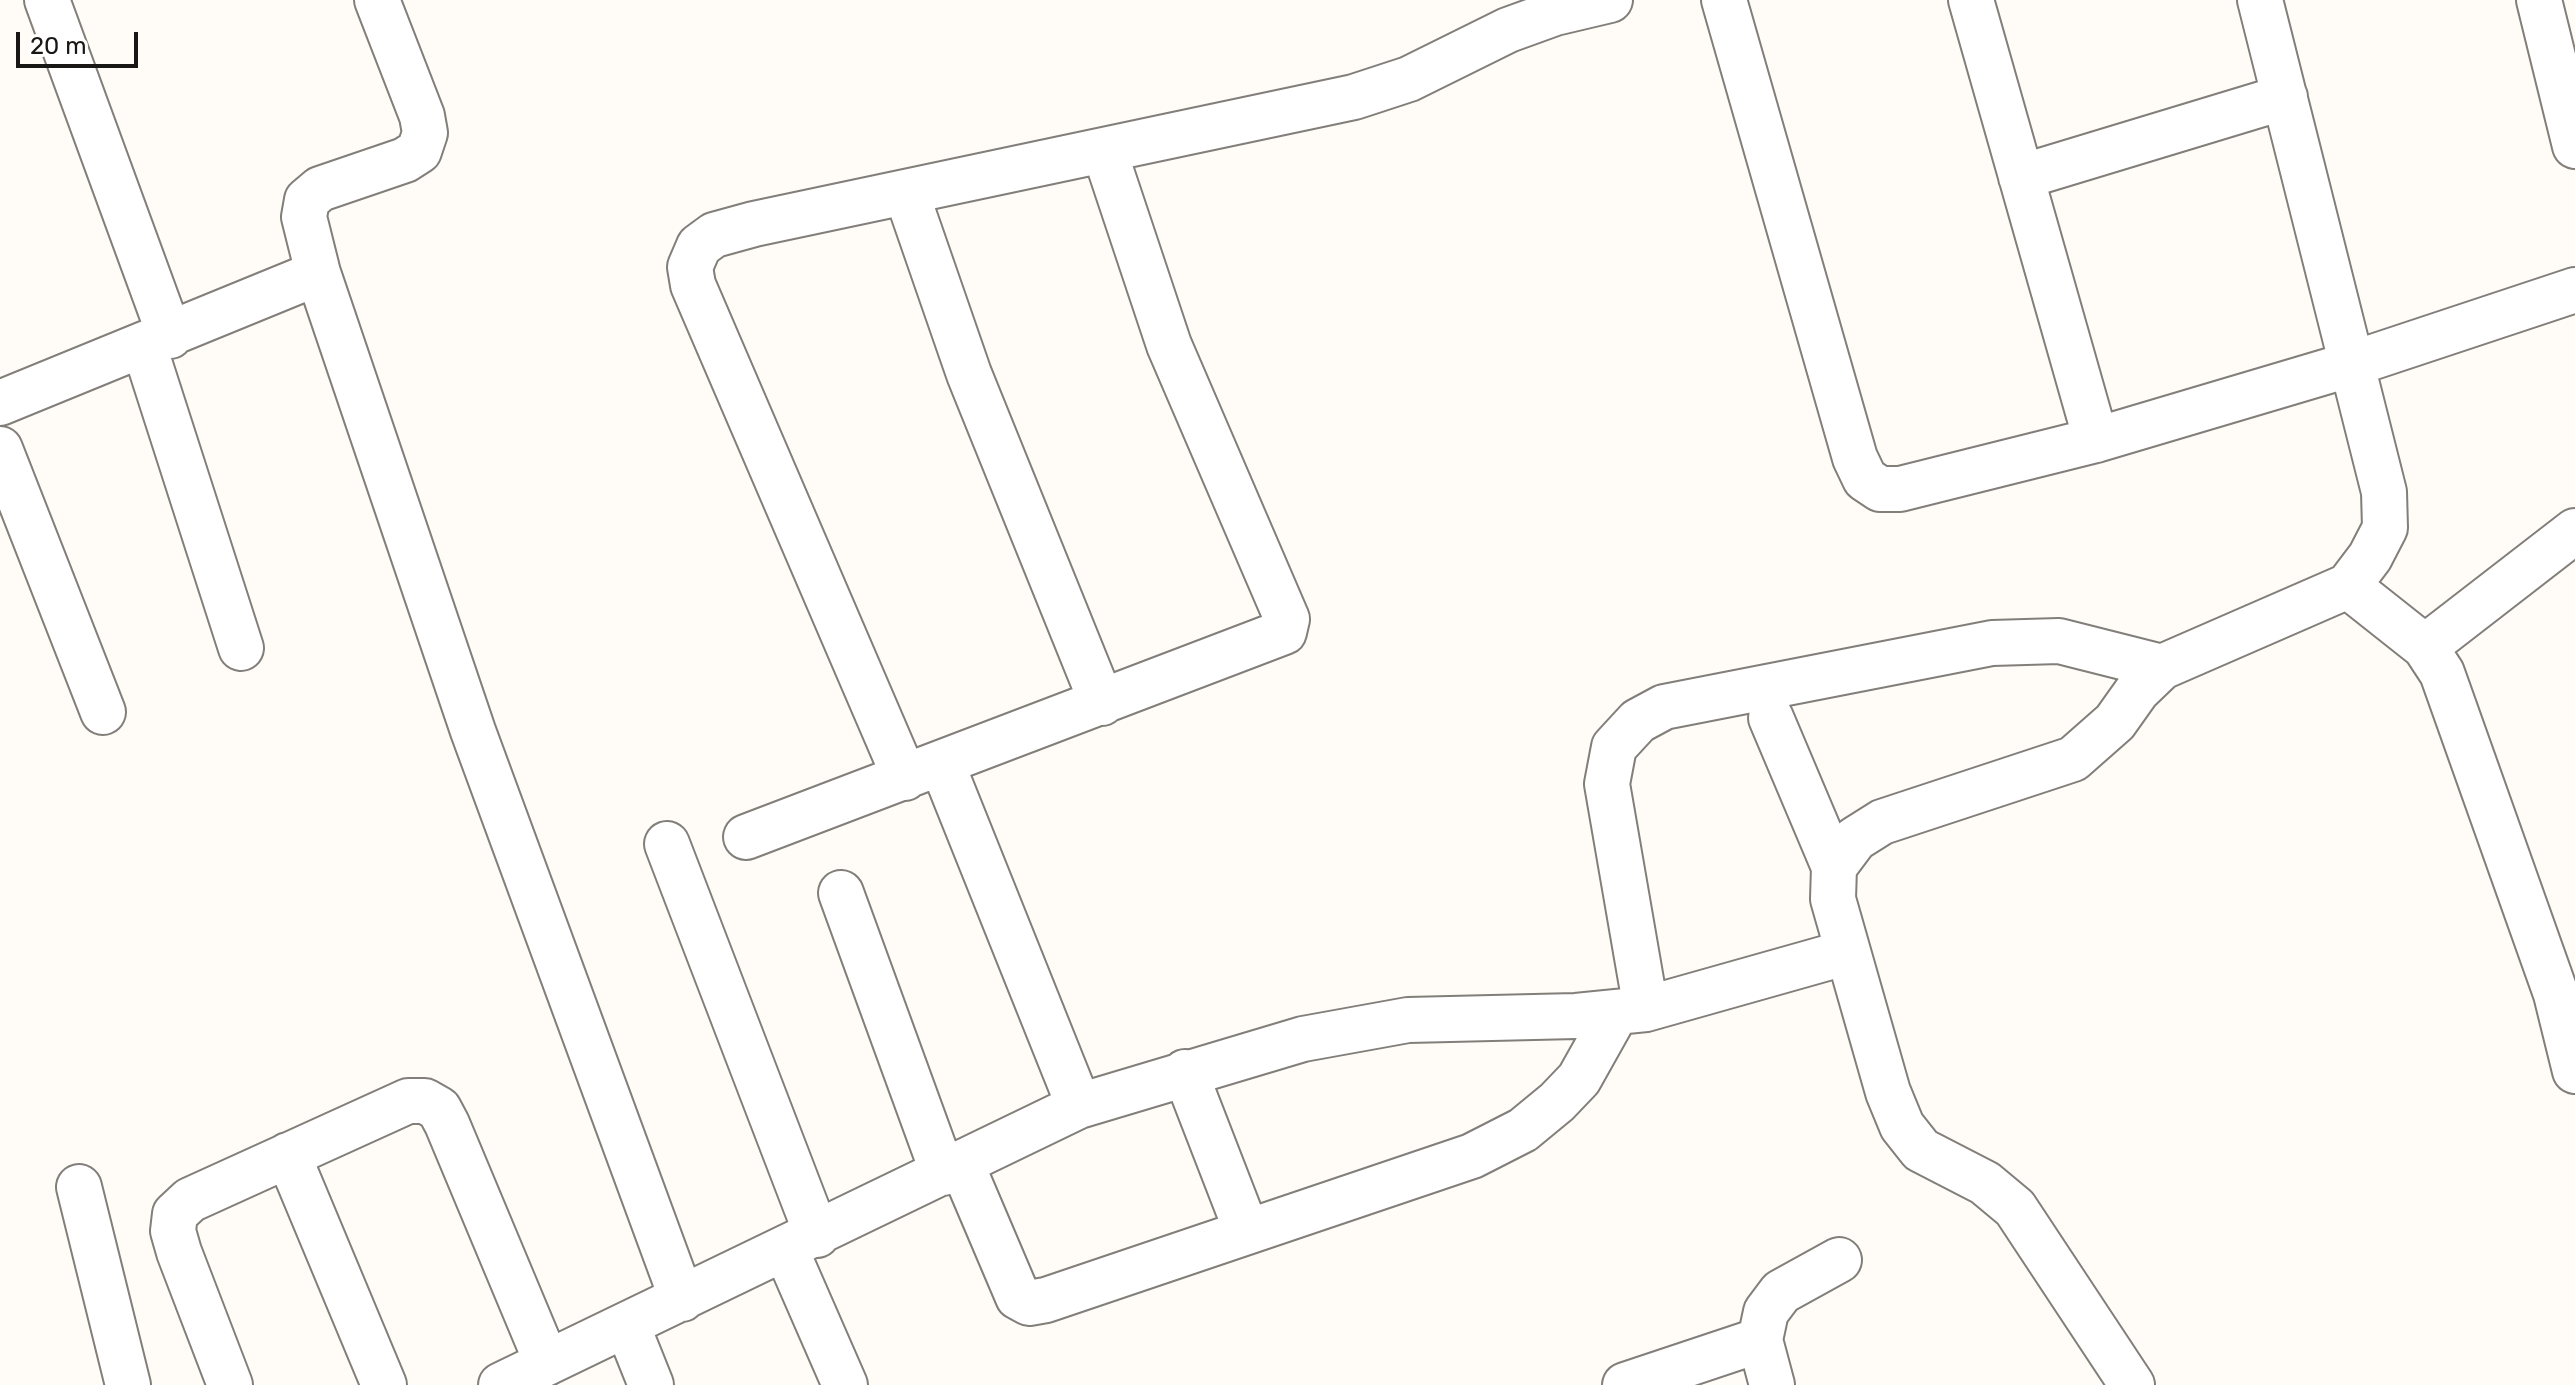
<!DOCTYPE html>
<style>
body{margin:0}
#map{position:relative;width:2575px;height:1385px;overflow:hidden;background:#fffbf6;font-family:Rubik,sans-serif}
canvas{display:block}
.scale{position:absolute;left:16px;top:32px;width:122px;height:36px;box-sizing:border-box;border:4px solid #181715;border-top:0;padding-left:10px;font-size:24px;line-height:28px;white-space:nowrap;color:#181715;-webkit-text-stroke:6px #fff;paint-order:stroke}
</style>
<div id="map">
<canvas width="2575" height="1385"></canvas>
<div class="scale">20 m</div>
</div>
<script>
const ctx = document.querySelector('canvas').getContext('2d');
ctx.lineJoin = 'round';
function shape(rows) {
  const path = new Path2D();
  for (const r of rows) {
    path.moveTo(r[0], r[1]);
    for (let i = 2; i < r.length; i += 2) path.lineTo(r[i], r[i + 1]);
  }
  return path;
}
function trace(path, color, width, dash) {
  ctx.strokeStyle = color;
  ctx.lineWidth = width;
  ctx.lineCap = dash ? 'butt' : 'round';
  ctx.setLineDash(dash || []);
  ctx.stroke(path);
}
const minor = shape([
 [47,0,170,336],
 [377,0,422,116,425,133,419,151,405,160,320,189,307,200,304,217,318,273,473,731,682,1299],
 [1724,0,1855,458,1865,479,1880,489,1900,489,2096,440,2352,364,2575,290],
 [1971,0,2096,440],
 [2539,0,2575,146],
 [2021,177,2285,97],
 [906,192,969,374,1102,703],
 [144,346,241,648],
 [0,403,318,273],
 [0,449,103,712],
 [2348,586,2425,647,2442,673,2556,994,2575,1071],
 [2425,647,2575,531],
 [1771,718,1834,867],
 [942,764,1079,1106],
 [905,778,693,285,690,267,699,246,714,235,754,224,1354,97,1409,79,1508,30,1555,13,1610,0],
 [746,837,1284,632,1287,619,1169,345,1104,150],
 [667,844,817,1235],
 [841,893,943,1173],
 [1646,1009,1607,784,1614,747,1638,721,1664,707,1992,643,2059,641,2162,667],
 [1185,1072,1247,1232],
 [288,1155,384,1385],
 [961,1163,1018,1297,1029,1303,1046,1300,1472,1156,1523,1130,1557,1102,1579,1079,1616,1013],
 [79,1187,128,1385],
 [786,1250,845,1385],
 [627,1325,651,1385],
 [230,1385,179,1252,173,1231,175,1214,190,1200,408,1101,425,1101,439,1109,447,1124,547,1363],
 [501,1385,1079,1106,1303,1039,1408,1020,1576,1016,1646,1009,1848,952],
 [1625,1385,1760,1340],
 [1772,1385,1760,1340,1766,1312,1781,1292,1839,1260],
 [2132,1385,2015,1208,1985,1183,1921,1150,1902,1126,1888,1092,1833,899,1834,867,1855,839,1882,822,2073,759,2115,722,2137,691,2162,667,2348,586,2370,557,2385,528,2384,492,2260,0]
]);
trace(minor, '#827e7a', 48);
trace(minor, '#fff', 44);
</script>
